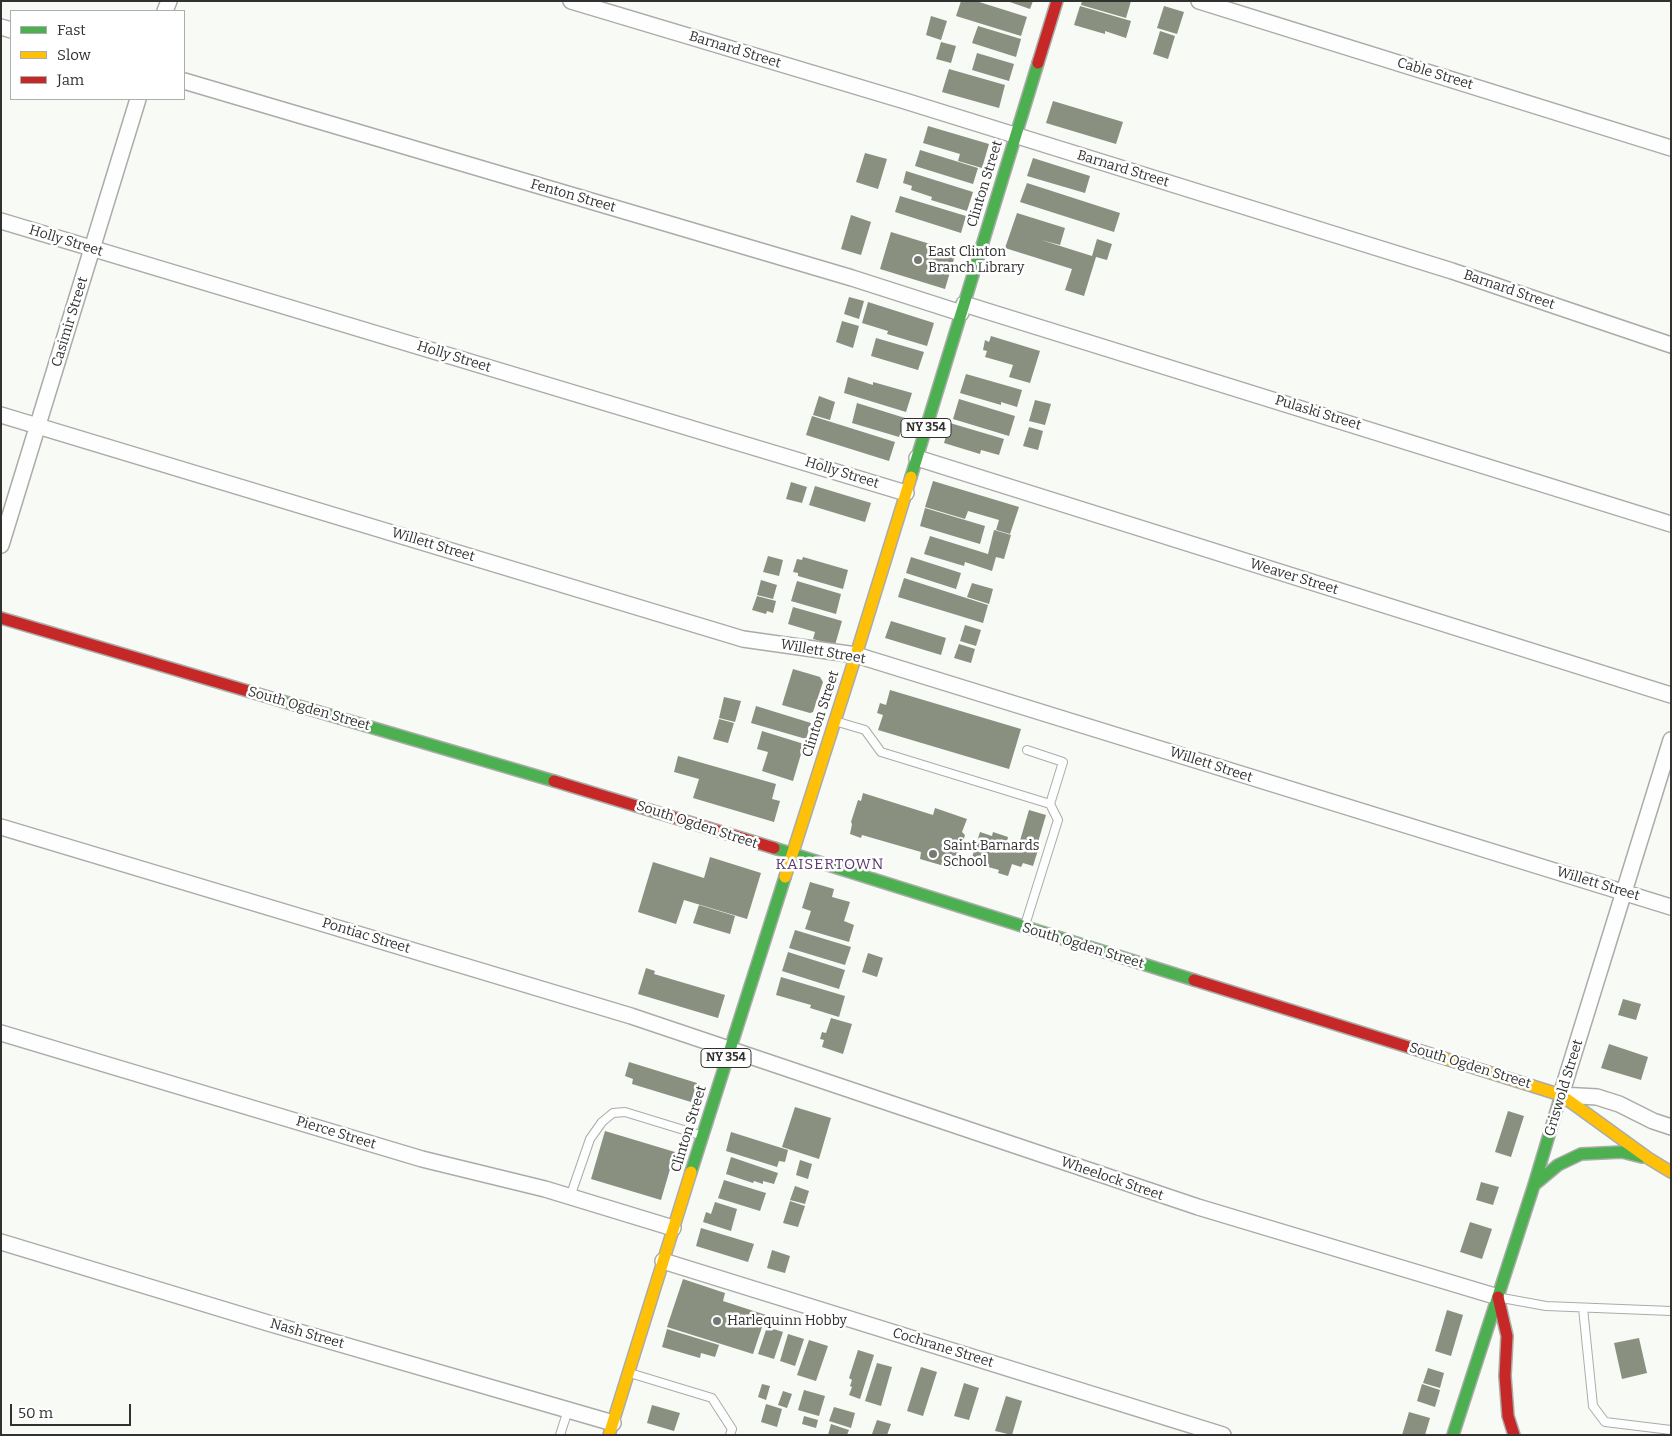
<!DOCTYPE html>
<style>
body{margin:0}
#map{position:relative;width:1672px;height:1436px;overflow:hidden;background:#f7faf5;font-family:Bitter,serif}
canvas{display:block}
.frame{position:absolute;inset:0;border:2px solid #313230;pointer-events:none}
.legend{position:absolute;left:10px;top:10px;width:175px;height:90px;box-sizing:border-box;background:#fff;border:1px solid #adadac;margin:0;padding:6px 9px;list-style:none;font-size:15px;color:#313230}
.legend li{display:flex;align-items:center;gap:10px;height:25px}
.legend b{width:25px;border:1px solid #adadac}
.scale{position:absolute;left:10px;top:1404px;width:121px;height:22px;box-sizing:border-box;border:2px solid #313230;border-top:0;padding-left:6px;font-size:15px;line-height:18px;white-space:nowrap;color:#313230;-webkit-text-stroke:4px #fff;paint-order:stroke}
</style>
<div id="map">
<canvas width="1672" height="1436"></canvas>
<div class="frame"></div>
<ul class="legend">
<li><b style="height:6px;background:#4caf50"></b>Fast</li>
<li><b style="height:6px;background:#ffc107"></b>Slow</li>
<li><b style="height:6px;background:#c62828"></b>Jam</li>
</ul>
<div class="scale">50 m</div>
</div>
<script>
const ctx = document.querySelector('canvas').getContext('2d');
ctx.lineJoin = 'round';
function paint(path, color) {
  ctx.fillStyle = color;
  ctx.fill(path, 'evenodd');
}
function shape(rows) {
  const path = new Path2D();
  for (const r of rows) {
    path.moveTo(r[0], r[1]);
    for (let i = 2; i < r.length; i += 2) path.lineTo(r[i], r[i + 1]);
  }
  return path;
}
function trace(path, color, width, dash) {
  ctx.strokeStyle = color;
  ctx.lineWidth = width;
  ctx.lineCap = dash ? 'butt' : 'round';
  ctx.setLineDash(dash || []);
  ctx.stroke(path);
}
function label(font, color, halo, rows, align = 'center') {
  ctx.font = font + ' Bitter,serif';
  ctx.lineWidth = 5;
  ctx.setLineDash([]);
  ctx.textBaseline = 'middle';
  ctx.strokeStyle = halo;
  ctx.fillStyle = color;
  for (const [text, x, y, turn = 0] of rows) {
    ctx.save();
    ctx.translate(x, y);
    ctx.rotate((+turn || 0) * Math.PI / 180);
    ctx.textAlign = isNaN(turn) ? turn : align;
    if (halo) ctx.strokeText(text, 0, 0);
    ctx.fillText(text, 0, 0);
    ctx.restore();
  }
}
paint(shape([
 [961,1,976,1,1027,17,1021,36,956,16],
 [1007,1,1033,1,1030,9],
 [1082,1,1131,1,1126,18,1081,5],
 [1080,6,1131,21,1126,38,1105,31,1105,34,1074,25],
 [1164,6,1184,12,1177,34,1157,28],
 [931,16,947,21,941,40,926,35],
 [978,26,1021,39,1016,57,972,43],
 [1160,31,1175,36,1168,59,1153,54],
 [941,42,956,46,951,63,936,59],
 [977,53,1014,64,1009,81,972,70],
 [949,69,1005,85,999,108,942,92],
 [1053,101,1123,122,1116,144,1046,123],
 [928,126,989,144,982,168,958,161,960,154,923,143],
 [920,150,978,168,973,184,915,166],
 [865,153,887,159,878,189,856,182],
 [1033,158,1090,176,1085,193,1027,176],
 [906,171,973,192,967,211,931,200,932,197,911,190,912,186,903,183],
 [1027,183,1120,213,1114,232,1020,202],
 [900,196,966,216,961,233,895,212],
 [1017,213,1065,228,1060,245,1041,240,1092,256,1097,239,1112,244,1107,260,1096,257,1084,296,1065,290,1072,269,1005,248],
 [851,215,871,222,861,255,841,249],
 [891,232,956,252,945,289,880,269],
 [849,297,864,301,859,319,844,314],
 [868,302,934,323,927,346,887,334,888,331,862,323],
 [842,321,859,326,853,348,836,342],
 [991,336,1040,351,1030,383,1009,377,1013,365,985,357,987,351,983,350,985,340,989,342],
 [876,338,924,352,918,370,871,356],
 [966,374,1022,390,1017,407,1001,402,1001,405,960,393],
 [848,377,873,385,873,382,912,393,906,412,844,393],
 [819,396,835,402,830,420,813,415],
 [959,399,1015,416,1009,436,953,419],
 [1035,400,1051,404,1045,425,1029,421],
 [857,403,905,418,899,437,852,423],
 [812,416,895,442,889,461,806,435],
 [950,423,1004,439,999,455,981,450,980,454,944,443],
 [1029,427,1043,431,1038,450,1023,446],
 [933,481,1019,507,1010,534,996,530,999,520,968,511,965,519,925,507],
 [791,482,807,487,802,503,786,499],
 [815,486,871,503,865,522,809,505],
 [925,508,985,526,980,544,920,526],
 [994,530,1011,535,1004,559,996,557,992,571,965,562,964,566,924,554,930,536,988,554],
 [768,556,783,560,779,576,763,572],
 [803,557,848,570,843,589,798,576,798,573,793,572,797,559,802,560],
 [911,557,961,573,956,589,906,573],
 [904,578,988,605,983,623,898,597],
 [761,580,777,585,773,599,757,595],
 [797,581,841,594,836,614,791,601],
 [972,583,993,589,989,604,967,597],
 [757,596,776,601,773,613,767,611,766,614,752,610],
 [793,607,842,621,835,645,813,639,815,632,788,624],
 [891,621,946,638,941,655,885,638],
 [965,625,981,630,976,646,960,641],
 [959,644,975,649,971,663,954,658],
 [793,669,820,677,823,682,813,712,810,713,782,705],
 [890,690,1021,729,1009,769,878,730,883,715,877,713,880,703,886,705],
 [724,697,741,701,735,722,719,718],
 [756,706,811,723,806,739,751,723],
 [719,719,734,723,728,743,713,739],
 [762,731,804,744,793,781,762,771,768,752,757,749],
 [678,756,776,784,772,799,780,801,774,822,693,798,699,779,674,772],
 [863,793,933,815,935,808,967,819,962,832,965,835,959,855,955,857,951,868,920,859,921,852,862,835,861,838,850,834,852,824,851,822,858,800,861,801],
 [1029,810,1046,815,1036,849,1038,850,1033,866,1023,863,1021,867,1012,864,1008,876,998,873,999,870,981,865,980,867,970,864,980,832,992,836,993,832,1008,837,1007,841,1019,844],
 [710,857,761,873,747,919,684,900,676,924,638,912,653,862,704,878],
 [810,882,834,889,832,897,850,902,844,921,854,925,849,942,805,929,811,911,802,908],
 [699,905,735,916,730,934,693,923],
 [795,930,851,947,845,965,789,948],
 [788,952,845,970,839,989,782,971],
 [868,953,883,958,877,977,862,972],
 [646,968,655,971,654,974,725,995,718,1018,638,994],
 [781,977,845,996,839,1017,810,1008,811,1005,776,995],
 [1623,999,1641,1004,1636,1020,1618,1015],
 [831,1018,852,1024,843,1054,822,1047,824,1040,820,1039,822,1032,826,1033],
 [1609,1044,1648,1057,1641,1080,1601,1068],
 [629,1062,697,1083,691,1102,632,1084,633,1079,625,1076],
 [795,1107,831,1118,819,1159,782,1147],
 [1508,1111,1524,1116,1511,1157,1495,1152],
 [605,1131,675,1152,661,1200,591,1179],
 [731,1132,788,1150,785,1162,779,1161,777,1167,726,1151],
 [731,1157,778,1173,774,1184,763,1181,763,1184,754,1181,753,1183,726,1174],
 [800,1160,812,1164,808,1179,796,1175],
 [724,1180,766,1193,760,1211,718,1198],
 [1481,1182,1499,1187,1493,1205,1476,1200],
 [795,1186,809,1191,805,1204,790,1200],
 [790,1201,805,1206,798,1227,783,1223],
 [715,1202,737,1209,731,1231,703,1222,706,1212,711,1214],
 [1470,1222,1492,1229,1482,1259,1460,1252],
 [701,1228,754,1244,748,1262,696,1246],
 [772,1250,790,1256,785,1273,767,1268],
 [683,1279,725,1293,723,1301,766,1315,753,1354,667,1327],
 [1447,1310,1463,1315,1451,1356,1435,1351],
 [767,1327,783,1332,774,1359,758,1354],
 [667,1329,719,1345,715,1357,701,1353,700,1358,662,1347],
 [788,1334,804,1339,795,1366,780,1361],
 [1639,1338,1647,1373,1622,1379,1614,1343],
 [809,1340,828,1346,816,1381,797,1375],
 [858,1350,874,1355,860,1399,849,1395,852,1387,850,1386,852,1380,849,1378],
 [877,1363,892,1367,881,1406,865,1401],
 [921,1367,937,1372,923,1416,907,1411],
 [1428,1368,1444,1373,1440,1388,1423,1383],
 [964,1383,979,1388,969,1420,954,1416],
 [762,1384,770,1386,766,1400,758,1397],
 [1422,1384,1440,1390,1435,1407,1417,1401],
 [804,1390,825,1396,819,1416,798,1410],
 [783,1391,792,1394,787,1408,778,1405],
 [1006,1396,1022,1401,1012,1435,995,1431],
 [766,1404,782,1409,777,1427,761,1422],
 [652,1405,680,1413,674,1431,647,1423],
 [834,1407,855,1413,851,1428,829,1421],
 [1409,1412,1430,1418,1425,1435,1402,1435],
 [804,1416,818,1420,816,1428,802,1424],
 [877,1420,891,1424,887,1435,872,1434],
 [831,1424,849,1430,847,1435,828,1435]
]), '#899080');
const lane = shape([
 [838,722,865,730,881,752,1050,804,1058,820,1025,925],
 [1027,750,1063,762,1050,804],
 [570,1197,590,1139,602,1122,613,1113,625,1112,700,1135],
 [1502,1298,1546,1306,1671,1311],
 [1583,1308,1593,1406,1605,1422,1671,1430],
 [633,1374,712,1398,732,1429,730,1435],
 [560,1435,568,1410]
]);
const street = shape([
 [571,1,905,101,1452,271,1671,345],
 [1199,1,1671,148],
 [165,11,169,1],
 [1,27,11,30],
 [184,81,852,278,961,313],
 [1,221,906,493],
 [964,304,1671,524],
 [1,415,743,639,856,655,1671,907],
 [917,458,1671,695],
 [1,545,138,99],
 [1671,740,1561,1095,1597,1097,1619,1104,1653,1121,1671,1127],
 [1,827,631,1016,1198,1207,1498,1297],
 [1,1033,422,1159,545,1189,673,1228],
 [1,1242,268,1323,613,1423],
 [663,1261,1223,1435]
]);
const fast = shape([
 [911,477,1038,63],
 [251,692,554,781],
 [774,848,1194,980],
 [691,1172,785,877],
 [1534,1185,1558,1165,1581,1154,1622,1152,1642,1157],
 [1453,1435,1534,1185,1561,1095]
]);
const slow = shape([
 [785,877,856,655,911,477],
 [1440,1057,1561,1095,1648,1158,1671,1172],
 [609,1435,691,1172]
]);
const jam = shape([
 [1038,63,1057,1],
 [1,618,251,692],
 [554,781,774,848],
 [1194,980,1440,1057],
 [1498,1297,1507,1336,1505,1376,1508,1416,1514,1435]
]);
trace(lane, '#aaaca9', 10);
trace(street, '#aaaca9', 18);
trace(fast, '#aaaca9', 14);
trace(slow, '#aaaca9', 14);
trace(jam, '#aaaca9', 14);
trace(lane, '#fefefe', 8);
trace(street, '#fefefe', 15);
trace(fast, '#4caf50', 11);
trace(slow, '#ffc107', 11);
trace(jam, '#c62828', 11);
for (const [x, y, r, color] of [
 [918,260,5,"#767875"],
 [933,854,5,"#767875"],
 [717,1321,5,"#767875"]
]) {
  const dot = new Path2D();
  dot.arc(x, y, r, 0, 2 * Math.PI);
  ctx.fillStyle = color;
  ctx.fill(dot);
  trace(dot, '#fff', 2);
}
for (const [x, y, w] of [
 [926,428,50],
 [726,1058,50]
]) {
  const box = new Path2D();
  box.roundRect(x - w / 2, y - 9.5, w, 19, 4);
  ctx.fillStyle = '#fff';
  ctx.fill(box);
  trace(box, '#313230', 1);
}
label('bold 12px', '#313230', null, [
 ["NY 354",926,428],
 ["NY 354",726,1058]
]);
label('14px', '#313230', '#fff', [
 ["Barnard Street",735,50,17],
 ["Cable Street",1435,74,17],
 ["Barnard Street",1123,169,17],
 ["Clinton Street",985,184,-73],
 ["Fenton Street",573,196,16],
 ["Holly Street",66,241,17],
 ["Barnard Street",1509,290,19],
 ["Casimir Street",70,322,-73],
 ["Holly Street",454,357,17],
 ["Pulaski Street",1318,413,17],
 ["Holly Street",842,473,17],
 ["Willett Street",433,545,17],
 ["Weaver Street",1294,577,17],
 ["Willett Street",823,652,10],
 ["South Ogden Street",309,709,16],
 ["Clinton Street",821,714,-72],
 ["Willett Street",1211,765,18],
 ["South Ogden Street",697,825,18],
 ["Willett Street",1598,884,17],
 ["Pontiac Street",366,936,17],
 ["South Ogden Street",1083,946,17],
 ["South Ogden Street",1470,1066,17],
 ["Griswold Street",1564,1088,-73],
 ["Clinton Street",689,1129,-73],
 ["Pierce Street",336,1133,17],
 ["Wheelock Street",1112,1179,19],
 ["Nash Street",307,1334,16],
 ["Cochrane Street",943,1348,17]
]);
label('14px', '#313230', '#fff', [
 ["East Clinton",928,252],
 ["Branch Library",928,268],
 ["Saint Barnards",943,846],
 ["School",943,862],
 ["Harlequinn Hobby",727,1321]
], 'left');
ctx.letterSpacing = '1px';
label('15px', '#5b3972', '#fff', [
 ["KAISERTOWN",830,865]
]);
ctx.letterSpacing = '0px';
</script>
